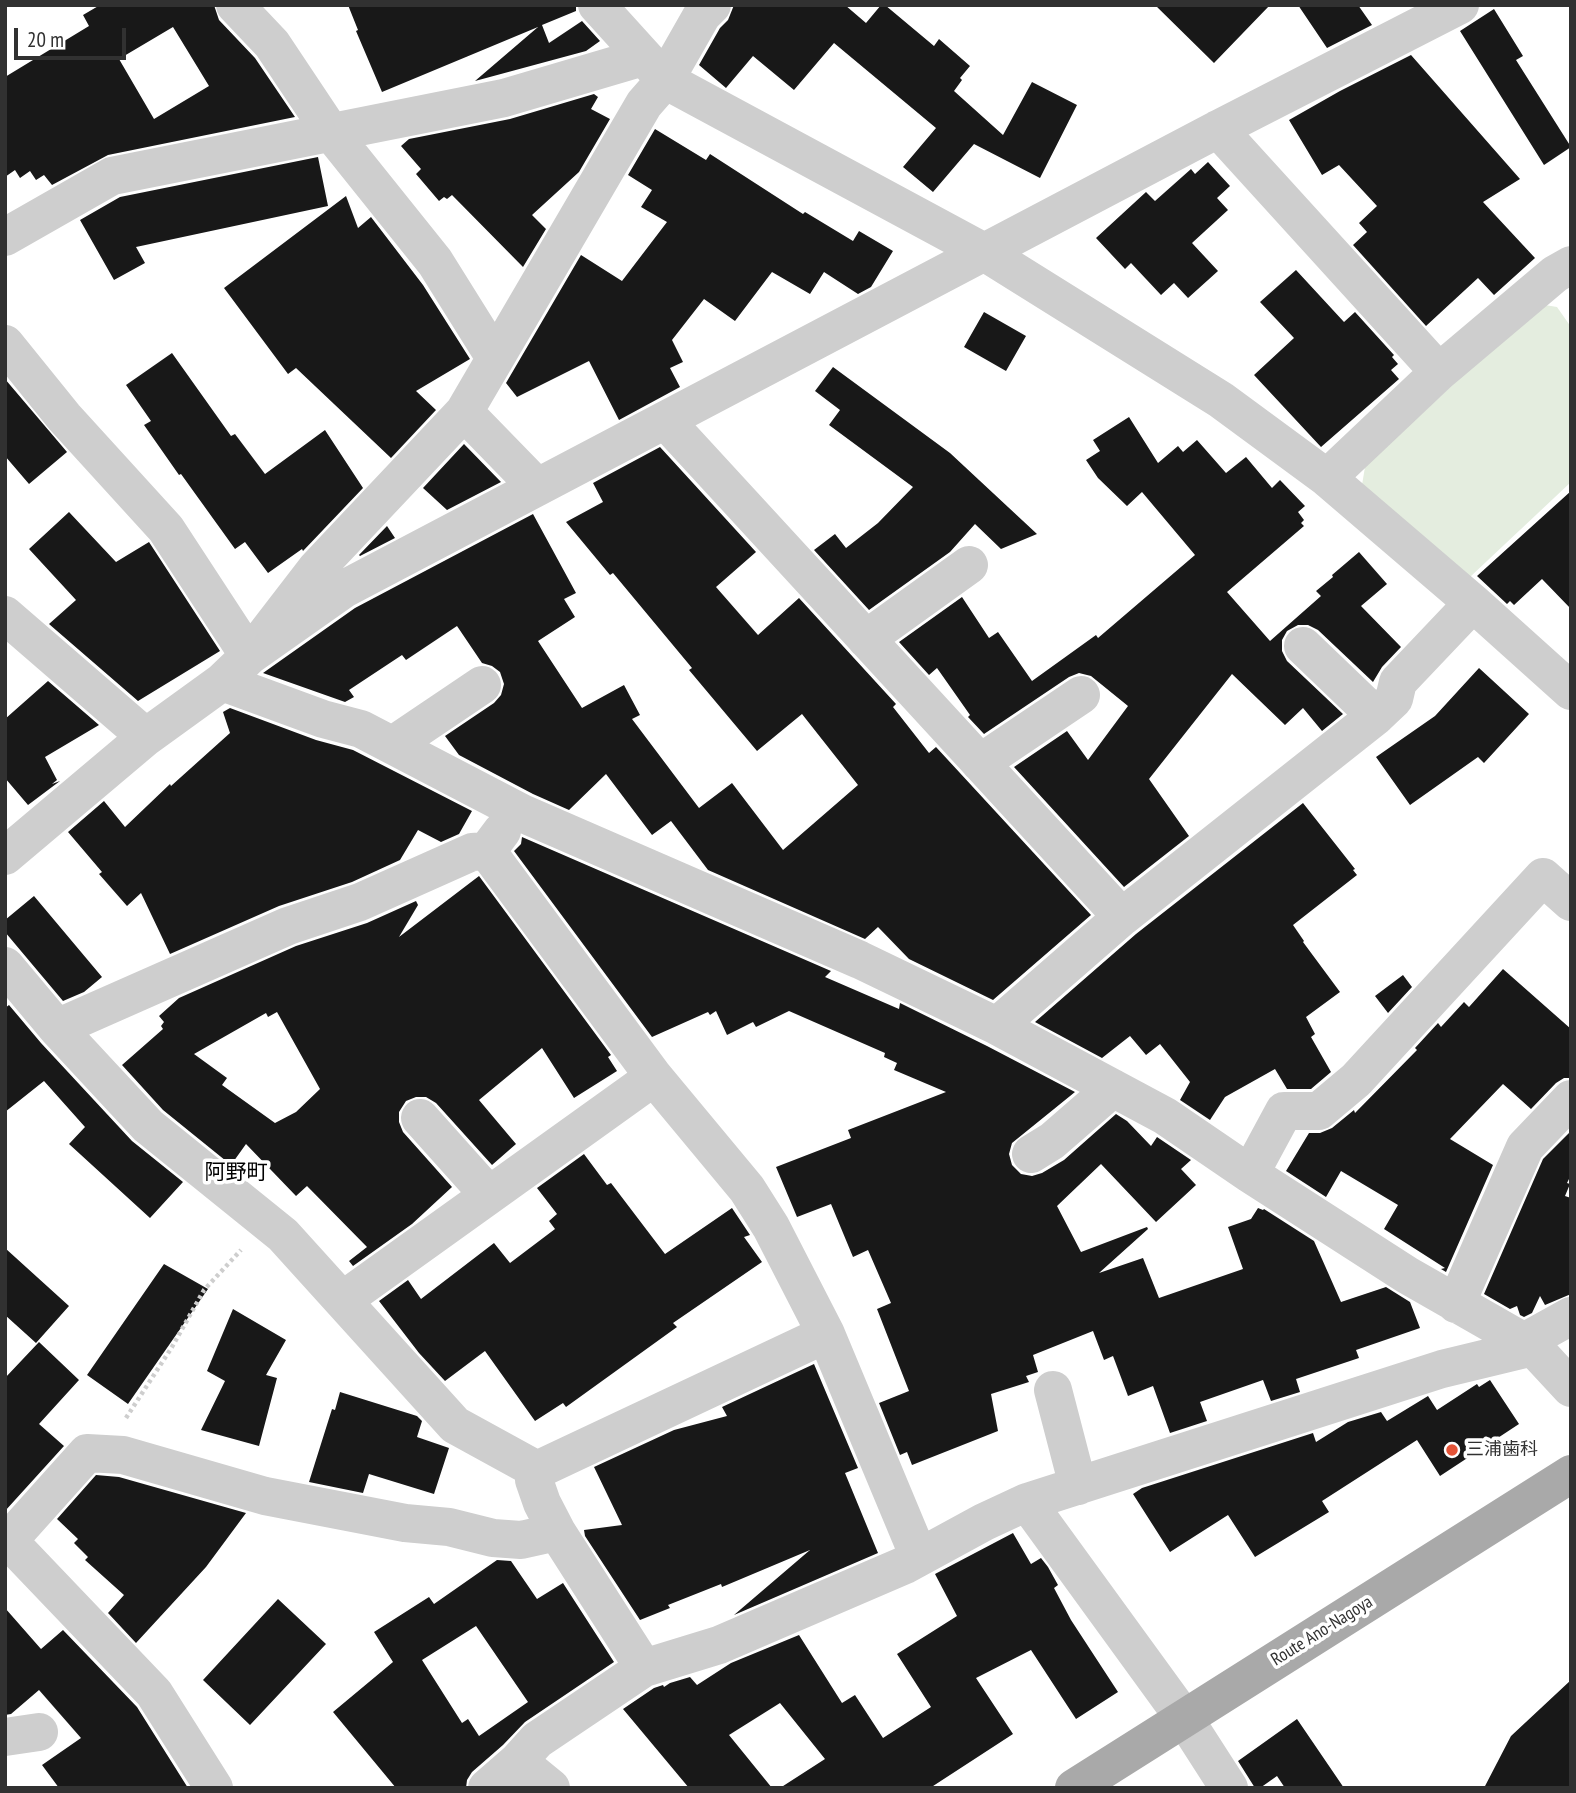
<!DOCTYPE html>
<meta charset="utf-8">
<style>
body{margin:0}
#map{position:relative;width:1576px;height:1793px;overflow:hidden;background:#fff;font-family:"PT Sans Narrow",sans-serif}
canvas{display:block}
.frame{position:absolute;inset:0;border:7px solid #313131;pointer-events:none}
.scale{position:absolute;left:14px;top:28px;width:112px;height:32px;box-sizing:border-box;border:4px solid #313131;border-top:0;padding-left:9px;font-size:21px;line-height:24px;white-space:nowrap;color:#313131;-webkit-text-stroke:5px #fff;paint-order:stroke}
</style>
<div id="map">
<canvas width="1576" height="1793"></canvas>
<div class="frame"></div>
<div class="scale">20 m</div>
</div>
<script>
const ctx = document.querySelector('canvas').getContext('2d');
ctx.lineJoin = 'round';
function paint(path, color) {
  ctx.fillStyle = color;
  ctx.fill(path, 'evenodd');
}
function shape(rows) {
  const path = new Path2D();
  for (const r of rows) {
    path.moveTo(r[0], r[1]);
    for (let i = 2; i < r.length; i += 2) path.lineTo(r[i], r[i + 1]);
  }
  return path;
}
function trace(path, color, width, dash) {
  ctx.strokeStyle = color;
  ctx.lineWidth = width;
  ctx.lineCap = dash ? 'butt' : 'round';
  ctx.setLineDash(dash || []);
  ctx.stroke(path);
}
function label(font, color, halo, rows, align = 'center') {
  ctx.font = font + ' "PT Sans Narrow","Noto Sans JP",sans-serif';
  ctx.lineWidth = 7;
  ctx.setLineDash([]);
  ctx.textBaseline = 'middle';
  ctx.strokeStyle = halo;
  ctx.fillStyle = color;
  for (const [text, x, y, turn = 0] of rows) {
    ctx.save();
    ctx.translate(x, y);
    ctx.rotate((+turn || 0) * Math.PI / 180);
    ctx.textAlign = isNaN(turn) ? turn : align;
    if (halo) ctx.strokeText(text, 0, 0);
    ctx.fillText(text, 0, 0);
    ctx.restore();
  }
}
paint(shape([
 [1539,304,1557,307,1571,327,1571,482,1470,577,1362,485,1365,467]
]), '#e4eddf');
paint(shape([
 [100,5,214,5,219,20,255,58,295,117,108,155,52,185,44,175,36,180,30,171,20,178,15,170,5,177,5,77,89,26,83,15],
 [173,27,209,86,154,119,119,59],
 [348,5,576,5,576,11,542,25,549,43,582,21,600,41,586,51,475,81,538,27,382,92,356,31,358,30],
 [734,5,845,5,866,23,881,5,885,5,934,46,939,39,970,66,960,78,962,80,954,91,1003,135,1032,82,1077,105,1040,178,974,144,933,192,903,167,936,128,834,43,794,90,753,56,726,88,699,65,720,28,728,20],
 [1155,5,1270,5,1214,63],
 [1298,5,1358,5,1372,25,1327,48],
 [1494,9,1523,56,1516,60,1571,147,1544,165,1460,31],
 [1411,55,1520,179,1483,202,1535,258,1494,295,1478,278,1426,326,1353,245,1367,232,1359,223,1377,206,1339,165,1322,175,1289,120,1340,91],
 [594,94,598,97,591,109,610,119,579,172,532,215,546,229,523,267,452,195,447,199,444,197,439,201,416,174,421,169,401,146,409,139,510,119],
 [655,129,706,160,710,154,803,214,805,212,853,241,859,231,893,251,871,287,858,294,824,272,810,294,772,272,735,321,704,299,672,340,683,362,670,368,680,387,619,420,589,361,517,397,506,383,581,255,622,281,667,222,641,207,652,190,628,175],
 [318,157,328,206,136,247,145,263,114,280,80,220,120,197],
 [1208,162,1230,186,1217,198,1228,210,1192,243,1218,271,1188,298,1174,283,1161,295,1131,263,1125,269,1096,238,1146,192,1155,201,1191,169,1195,174],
 [346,196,358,228,371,217,423,285,470,359,416,391,436,410,391,458,296,368,288,374,224,288],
 [1296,270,1344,322,1355,312,1394,355,1392,357,1398,364,1391,370,1399,379,1321,447,1254,375,1294,338,1260,302],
 [984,312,1026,336,1006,371,964,347],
 [172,353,231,436,235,434,265,474,325,430,363,488,303,551,302,549,268,573,245,542,235,549,181,474,179,475,144,425,151,421,126,385],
 [833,367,950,453,1037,534,1001,549,975,524,950,552,869,610,814,550,835,534,846,548,878,523,913,487,829,425,840,410,815,391],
 [5,379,67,452,29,484,5,456],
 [1129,417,1158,463,1178,446,1183,452,1197,440,1226,473,1246,457,1272,488,1280,480,1305,506,1298,512,1304,520,1301,523,1304,526,1227,592,1270,641,1321,596,1316,591,1333,577,1332,575,1359,552,1387,584,1361,606,1401,647,1382,667,1373,682,1318,630,1308,625,1298,625,1287,631,1282,640,1282,651,1287,661,1343,714,1322,731,1303,708,1285,725,1232,674,1149,779,1189,836,1124,887,1014,767,1067,731,1088,760,1128,706,1091,676,1079,673,1069,677,984,734,968,717,970,715,937,668,929,675,899,642,962,597,989,638,998,632,1032,681,1096,635,1098,638,1195,555,1142,492,1127,506,1098,478,1086,460,1100,451,1093,440],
 [464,444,501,482,447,510,423,488],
 [660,447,756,552,716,587,758,635,799,598,896,704,893,707,929,753,936,747,1091,915,993,1000,909,959,878,927,865,939,708,870,671,821,652,835,606,774,569,810,533,794,459,755,445,736,494,703,501,695,504,684,500,672,492,666,482,663,457,626,406,660,402,655,349,690,354,697,345,702,263,673,355,608,533,514,576,593,564,599,575,617,538,641,582,708,624,685,640,715,632,719,699,808,732,783,783,850,858,785,802,714,757,751,689,670,692,668,613,573,610,575,566,522,603,502,593,483],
 [1571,491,1571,609,1542,579,1514,605,1510,601,1507,604,1477,576],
 [69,512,116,562,149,542,220,651,138,701,49,624,76,600,29,549],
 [387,526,395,538,360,556,359,555],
 [1479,668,1529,714,1484,763,1478,757,1410,805,1376,757,1435,716],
 [48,681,99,725,45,757,57,780,52,784,60,781,28,805,5,778,5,719],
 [230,708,316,740,353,750,472,811,459,834,441,842,418,830,400,860,352,882,279,906,170,954,141,893,127,906,99,874,102,872,68,832,104,801,125,827,170,784,171,786,230,733,223,712],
 [1303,803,1355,869,1353,870,1357,875,1293,925,1304,941,1303,942,1340,992,1306,1017,1315,1034,1311,1037,1331,1072,1311,1089,1287,1089,1275,1069,1225,1097,1210,1120,1180,1100,1190,1082,1160,1044,1146,1055,1130,1036,1102,1058,1035,1022,1136,934],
 [522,837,831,971,825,977,899,1009,900,1003,987,1046,1075,1092,1012,1143,1009,1154,1012,1165,1021,1174,1032,1176,1042,1173,1064,1160,1116,1114,1127,1121,1151,1146,1157,1137,1191,1160,1181,1169,1196,1185,1156,1222,1101,1164,1057,1206,1081,1252,1147,1227,1148,1229,1099,1273,1143,1258,1159,1298,1243,1269,1228,1227,1251,1219,1258,1208,1263,1210,1264,1209,1314,1241,1341,1302,1386,1287,1410,1302,1420,1328,1356,1350,1359,1358,1296,1379,1300,1392,1271,1401,1263,1380,1200,1402,1207,1421,1170,1433,1153,1386,1128,1396,1113,1356,1104,1360,1093,1331,1033,1355,1038,1372,1026,1376,1029,1382,991,1394,998,1431,912,1465,907,1452,900,1455,879,1403,909,1391,877,1309,891,1303,868,1250,853,1257,831,1204,797,1217,776,1167,851,1138,848,1130,946,1092,894,1070,897,1063,884,1057,885,1053,789,1011,756,1027,753,1022,727,1035,716,1011,710,1015,708,1012,652,1037,514,851,521,844],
 [479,876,611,1055,608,1057,617,1071,574,1098,542,1048,479,1100,516,1144,492,1165,436,1103,426,1097,416,1097,406,1101,399,1112,399,1122,403,1132,452,1187,412,1224,353,1266,349,1261,367,1247,307,1186,296,1196,246,1144,231,1165,163,1110,122,1065,163,1029,161,1026,164,1022,159,1016,179,998,296,946,367,923,416,901,418,905,399,937],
 [277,1012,320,1089,296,1112,275,1123,222,1085,227,1078,194,1054,266,1013,268,1017],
 [34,896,102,977,84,992,63,1001,5,932,5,920],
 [1503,969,1571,1029,1571,1078,1564,1078,1556,1083,1531,1109,1503,1084,1450,1139,1493,1165,1446,1272,1441,1269,1445,1268,1384,1229,1398,1205,1341,1171,1326,1197,1286,1171,1309,1133,1320,1133,1332,1128,1354,1110,1355,1113,1417,1050,1415,1048,1438,1023,1441,1027,1464,1002,1469,1007],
 [1403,975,1412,987,1388,1013,1375,996],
 [9,1005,41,1043,132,1141,183,1182,150,1218,69,1144,85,1127,44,1081,5,1112,5,1008],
 [1571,1131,1571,1175,1567,1183,1570,1184,1565,1196,1571,1198,1571,1294,1545,1305,1540,1296,1532,1313,1524,1317,1520,1315,1517,1306,1510,1309,1484,1294,1543,1159],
 [584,1154,607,1185,611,1183,665,1254,732,1208,750,1235,744,1237,762,1262,673,1323,677,1327,566,1407,563,1403,535,1421,485,1351,445,1381,419,1353,379,1301,408,1280,421,1299,494,1243,510,1263,555,1229,549,1221,557,1214,537,1188],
 [5,1248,69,1306,36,1343,5,1315],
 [164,1264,208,1289,128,1404,87,1375],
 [233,1309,286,1340,266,1375,277,1378,259,1446,201,1430,225,1381,207,1371],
 [39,1342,79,1380,39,1424,64,1446,5,1511,5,1378],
 [814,1364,858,1468,845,1473,878,1553,734,1615,810,1550,722,1587,721,1584,668,1605,670,1608,640,1620,585,1536,584,1530,622,1525,594,1467,674,1430,727,1416,722,1407],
 [1490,1380,1519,1424,1440,1476,1417,1440,1322,1501,1329,1512,1255,1557,1228,1515,1170,1552,1133,1494,1142,1488,1313,1433,1316,1442,1348,1422,1381,1412,1387,1421,1428,1396,1437,1410,1477,1384,1479,1387],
 [340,1392,417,1416,422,1421,417,1437,449,1448,434,1494,369,1474,363,1493,309,1482,332,1409,335,1410],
 [96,1475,119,1477,246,1513,206,1567,136,1643,108,1613,124,1595,85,1560,88,1557,74,1543,78,1539,57,1519],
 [1013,1533,1031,1564,1041,1558,1048,1567,1058,1585,1054,1588,1071,1620,1118,1692,1076,1719,1031,1650,976,1678,1013,1734,930,1788,780,1788,825,1759,780,1703,729,1735,772,1788,689,1788,623,1709,654,1688,663,1685,664,1687,670,1683,690,1677,697,1685,731,1663,799,1635,842,1703,855,1695,883,1738,931,1707,897,1654,957,1616,935,1574],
 [497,1560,511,1561,537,1599,563,1583,614,1662,525,1722,503,1745,472,1772,467,1780,466,1788,396,1788,333,1712,393,1662,374,1632,429,1597,434,1604],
 [476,1626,528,1702,479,1736,468,1719,462,1723,422,1660],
 [278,1599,326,1644,250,1725,203,1680],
 [5,1608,41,1649,63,1630,137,1707,188,1788,59,1788,42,1765,81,1738,39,1690,11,1714,5,1715],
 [1571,1680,1571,1788,1484,1788,1511,1736],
 [1297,1719,1344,1788,1285,1788,1277,1776,1260,1788,1255,1788,1238,1761]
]), '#181818');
trace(shape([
 [126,1418,172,1347,204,1290,241,1250]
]), '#cecece', 4.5, [3.5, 3.5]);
trace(shape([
 [235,5,272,44,330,131,435,262,495,358],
 [597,5,665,80,984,252,1221,400,1327,478,1473,603,1571,691],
 [1218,129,1439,372],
 [5,237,112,176,504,98,643,57],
 [5,344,64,417,166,529,249,656,316,569,464,412,644,104,665,80,702,15,712,5],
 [464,412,537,487],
 [665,420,1122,917],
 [1327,478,1439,372,1555,274,1571,265],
 [5,615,146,737],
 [866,639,969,565],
 [1303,646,1376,716],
 [222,682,323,719,361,729,524,814,860,960,997,1026,1165,1116,1250,1174,1407,1275,1533,1347,1571,1388],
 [393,745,482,685],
 [980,763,1081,695],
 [487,851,654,1077,747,1189,771,1227,826,1334,919,1557],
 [5,856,146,737,222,682,249,656,344,589,1218,129,1460,5],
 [5,966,57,1028,148,1126,283,1235,455,1425,537,1470,826,1334],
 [997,1026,1122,917,1376,716,1394,699,1398,682,1473,603],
 [57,1028,288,926,360,902,472,852,487,851,502,831],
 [420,1118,489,1195],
 [1031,1154,1052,1141,1113,1088],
 [1250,1174,1284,1111,1319,1111,1356,1080,1543,877,1571,902],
 [343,1300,654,1077],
 [1456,1304,1525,1147,1571,1099],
 [1524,1342,1571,1316],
 [1053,1390,1078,1486],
 [537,1470,534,1480,542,1503,557,1532],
 [1027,1502,1184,1718,1229,1788],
 [5,1537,154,1693,214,1788],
 [9,1540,87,1453,123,1455,265,1496,405,1523,449,1527,493,1538,521,1540,557,1532,644,1668],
 [5,1737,39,1732],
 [518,1761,551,1788],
 [487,1788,518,1761,537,1740,644,1668,719,1645,905,1565,984,1522,1027,1502,1442,1369,1533,1347]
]), '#cecece', 38);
trace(shape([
 [1074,1788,1571,1474]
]), '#a9a9a9', 38);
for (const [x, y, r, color] of [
 [1452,1450,7,"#e45337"]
]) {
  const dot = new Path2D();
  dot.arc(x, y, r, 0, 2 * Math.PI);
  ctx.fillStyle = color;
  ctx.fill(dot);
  trace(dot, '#fff', 2.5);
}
label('18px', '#313131', '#fff', [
 ["三浦歯科",1466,1450]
], 'left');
label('18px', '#313131', '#fff', [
 ["Route Ano-Nagoya",1322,1631,-32]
]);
label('21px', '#000', '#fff', [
 ["阿野町",236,1173]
]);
</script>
